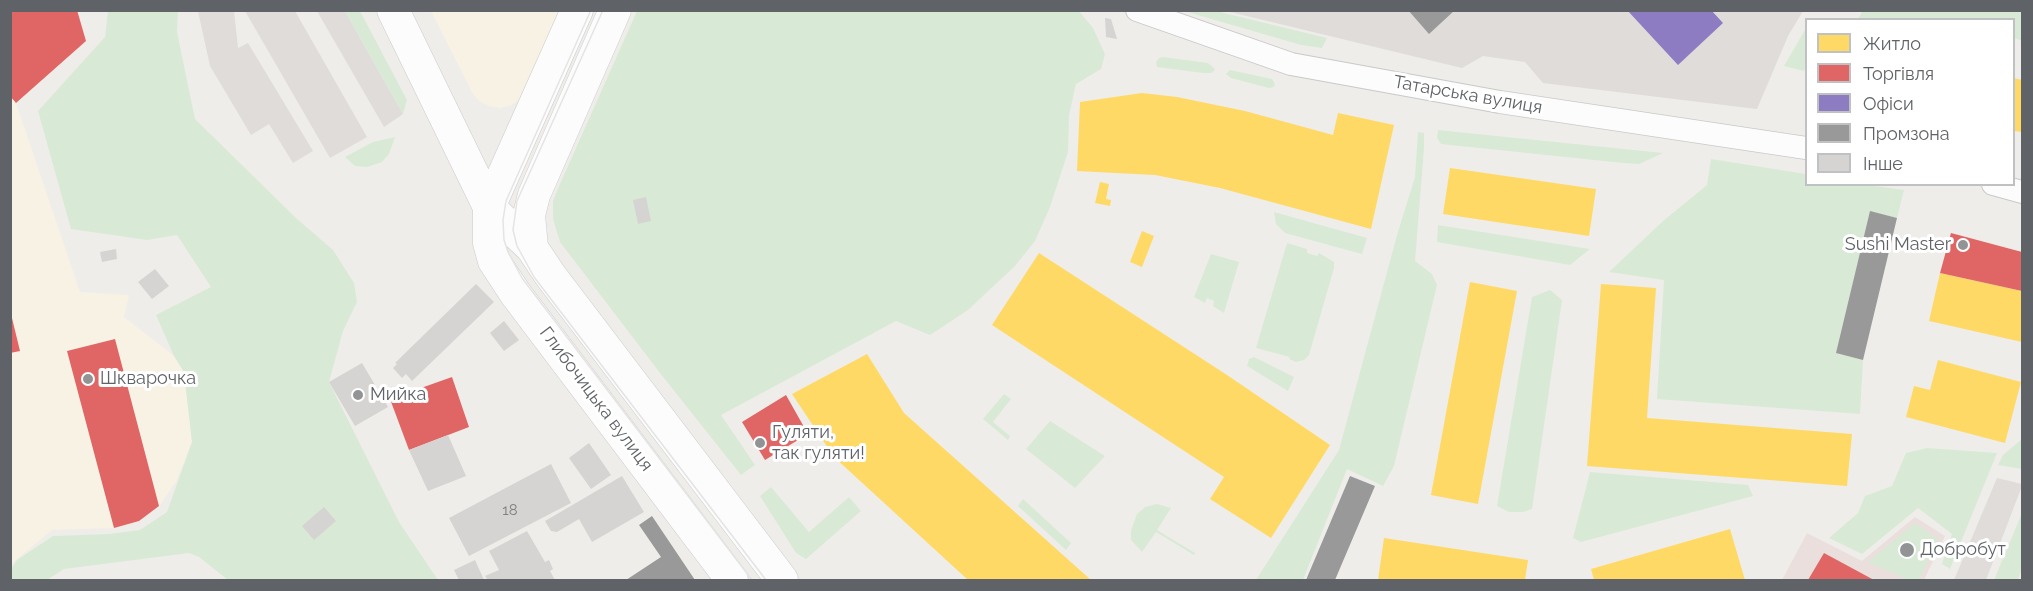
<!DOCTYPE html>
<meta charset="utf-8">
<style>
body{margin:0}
#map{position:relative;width:2033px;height:591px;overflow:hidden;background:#efede9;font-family:Raleway,sans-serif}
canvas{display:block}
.frame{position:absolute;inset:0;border:12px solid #5f6367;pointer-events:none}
.legend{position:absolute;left:1805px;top:18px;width:210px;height:168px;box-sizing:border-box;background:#fff;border:2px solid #bfc1c2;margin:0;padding:8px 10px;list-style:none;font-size:18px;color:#5f6367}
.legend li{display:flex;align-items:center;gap:12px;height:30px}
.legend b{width:30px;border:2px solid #bfc1c2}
</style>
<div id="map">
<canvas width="2033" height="591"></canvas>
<div class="frame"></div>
<ul class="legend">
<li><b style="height:16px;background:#ffd966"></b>Житло</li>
<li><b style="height:16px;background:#e06666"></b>Торгівля</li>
<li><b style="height:16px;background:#8e7cc3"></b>Офіси</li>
<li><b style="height:16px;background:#999"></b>Промзона</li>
<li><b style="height:16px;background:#d5d4d2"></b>Інше</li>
</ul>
</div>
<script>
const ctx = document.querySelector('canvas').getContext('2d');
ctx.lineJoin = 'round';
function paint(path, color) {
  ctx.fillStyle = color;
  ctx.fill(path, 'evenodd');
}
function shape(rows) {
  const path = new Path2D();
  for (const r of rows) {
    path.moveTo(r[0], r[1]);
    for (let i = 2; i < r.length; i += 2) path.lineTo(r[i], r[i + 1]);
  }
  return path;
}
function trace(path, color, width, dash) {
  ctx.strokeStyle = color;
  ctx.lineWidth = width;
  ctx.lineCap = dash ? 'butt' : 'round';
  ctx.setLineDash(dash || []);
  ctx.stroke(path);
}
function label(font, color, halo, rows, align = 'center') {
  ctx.font = font + ' Raleway,sans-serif';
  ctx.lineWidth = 6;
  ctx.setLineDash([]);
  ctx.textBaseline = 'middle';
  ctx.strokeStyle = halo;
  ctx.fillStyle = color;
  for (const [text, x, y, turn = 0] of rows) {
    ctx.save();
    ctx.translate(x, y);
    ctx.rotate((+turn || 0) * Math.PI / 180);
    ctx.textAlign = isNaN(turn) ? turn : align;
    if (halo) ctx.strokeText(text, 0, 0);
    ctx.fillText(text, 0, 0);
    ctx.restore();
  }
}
paint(shape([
 [11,11,77,11,86,41,16,103,80,292,129,295,124,317,174,356,184,372,192,442,176,482,159,506,139,521,114,528,52,530,11,564],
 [431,11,563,11,525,92,519,100,510,106,500,108,489,106,480,102,473,94]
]), '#f7f2e4');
paint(shape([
 [198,11,234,11,238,48,248,43,313,151,293,163,269,124,251,135,210,66],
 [245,11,295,11,367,137,330,158],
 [317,11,345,11,403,114,384,127],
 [1226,11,1803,11,1788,36,1757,109,1543,83,1525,62,1483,56,1462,68],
 [1997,478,2022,484,2022,486,1986,580,1954,580]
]), '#dfdcd9');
paint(shape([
 [1915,517,1945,536,1924,580,1782,580,1807,533,1862,561]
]), '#eadfdd');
paint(shape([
 [1863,10,2022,11,2022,41,2014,38,2014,20,1858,19],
 [108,11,178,11,177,32,195,119,296,218,333,250,354,283,357,302,343,331,329,382,399,522,438,580,228,580,199,557,189,553,64,569,47,580,11,580,10,571,17,560,53,536,109,534,140,530,167,512,192,442,184,372,174,356,156,315,211,287,177,235,147,240,71,229,38,111,105,37],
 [345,11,360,11,407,100,403,114],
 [637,11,1079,11,1093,28,1105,54,1101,69,1076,84,1069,115,1068,152,1050,207,1035,241,1015,266,968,310,930,335,896,321,721,415,755,465,741,475,660,373,560,242,553,219,553,201,560,184],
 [1184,11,1216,11,1327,38,1322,48,1301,45],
 [1806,28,1806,66,1804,71,1784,66],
 [1163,57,1208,63,1215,69,1212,73,1203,73,1157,67,1156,62,1159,58],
 [1230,70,1272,79,1275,84,1274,87,1269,88,1231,78,1226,74],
 [1438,130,1663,153,1639,164,1623,163,1441,144,1437,138],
 [1418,132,1424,133,1424,148,1415,261,1432,274,1437,285,1394,466,1383,486,1347,469,1303,580,1256,580,1339,450,1397,235,1415,177],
 [395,137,389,154,382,162,367,167,355,166,345,157,373,142],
 [1711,159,1806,174,1806,184,1868,185,1904,190,1897,218,1870,212,1837,353,1863,360,1860,414,1657,399,1664,280,1609,272,1663,221,1707,185],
 [1274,212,1367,238,1362,254,1285,233,1276,224],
 [1438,225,1590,249,1570,265,1437,242],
 [1287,243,1307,249,1307,253,1317,256,1319,253,1334,262,1334,268,1309,355,1304,360,1296,362,1289,359,1290,357,1256,348],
 [1211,254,1239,262,1224,313,1213,306,1214,301,1207,298,1205,303,1194,297],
 [1550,290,1562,300,1532,509,1523,512,1509,512,1497,506,1532,297],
 [1254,357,1294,377,1288,391,1247,366,1249,359],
 [1004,394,1011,399,993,422,1010,436,1008,440,983,419],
 [1050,421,1105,456,1075,488,1026,449],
 [2022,439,2022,469,1998,465,2003,455],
 [1927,448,1997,453,1950,569,1942,564,1952,534,1918,508,1862,554,1829,538,1858,513,1865,496,1892,486,1906,453],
 [1590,472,1748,485,1753,496,1581,542,1573,538],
 [771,487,809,532,849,497,861,511,806,559,796,553,760,496],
 [1023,499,1071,543,1066,550,1018,506],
 [1157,504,1171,508,1157,530,1195,553,1194,555,1156,532,1142,552,1131,540,1131,531,1137,514,1145,507],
 [2022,513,2022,567,2018,580,1994,580],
 [1915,523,1938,539,1919,580,1909,580,1868,562]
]), '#d8ead5');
paint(shape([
 [2014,78,2022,80,2022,132,2014,131],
 [1142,93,1177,97,1245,111,1333,135,1338,113,1394,125,1371,229,1220,188,1155,175,1077,171,1080,102],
 [1450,168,1596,189,1589,236,1443,214],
 [1100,182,1109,184,1106,199,1111,200,1110,206,1095,203],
 [1142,231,1154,236,1142,267,1130,262],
 [1039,253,1227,375,1330,445,1271,538,1210,499,1224,477,992,325],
 [1940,273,2022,291,2022,342,1929,321],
 [1470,282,1517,291,1478,504,1431,495],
 [1601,284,1656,288,1647,418,1852,434,1847,486,1587,466],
 [867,354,904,413,1091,580,968,580,834,457,792,394],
 [1938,360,2021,382,2005,443,1906,417,1914,386,1930,390],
 [1730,529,1745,580,1594,580,1591,569],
 [1384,538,1528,560,1525,580,1378,580]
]), '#ffd966');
paint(shape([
 [10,10,77,10,86,41,16,103,10,96],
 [1951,233,2022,252,2022,291,1940,273],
 [11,314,20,351,10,353,10,315],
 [115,339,159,506,139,521,114,528,67,351],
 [452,377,469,427,409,450,390,399],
 [786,395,808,434,765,460,742,422],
 [1824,553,1874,580,1808,580]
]), '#e06666');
paint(shape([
 [1627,10,1711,10,1723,23,1678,65]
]), '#8e7cc3');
paint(shape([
 [1408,10,1455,10,1429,34],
 [1870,211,1897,218,1863,360,1836,353],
 [1350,476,1375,486,1335,580,1306,580],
 [652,516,695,580,626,580,661,557,639,525]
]), '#999');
paint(shape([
 [1105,18,1111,19,1117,39,1106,37],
 [646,197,651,221,638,224,633,200],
 [116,249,117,259,102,262,100,252],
 [155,269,169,286,152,299,138,282],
 [476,284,494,302,412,381,406,374,402,378,393,368,397,364,395,363],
 [504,321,519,340,504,351,490,333],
 [362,363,388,407,355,426,329,382],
 [448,435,466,476,428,491,409,450],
 [589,443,611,475,591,489,569,458],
 [551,464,571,503,469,556,449,518],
 [622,476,644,512,592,542,579,519,557,532,551,531,545,521],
 [324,507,336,521,314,540,302,526],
 [527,531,545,562,549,560,553,569,550,571,555,580,488,580,485,576,499,570,489,551],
 [475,560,484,580,459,580,454,570]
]), '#d5d4d2');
const minor = shape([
 [1137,10,1291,64,1500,102,1806,148],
 [1993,184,2022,192]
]);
const secondary = shape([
 [393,10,489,207,532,248,550,275,782,580],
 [577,10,489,207,489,243,494,261,515,293,732,580],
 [532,248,529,215,534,195,615,10]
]);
trace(minor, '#c9c9c9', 24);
trace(secondary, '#cbcbcb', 33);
trace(minor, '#fdfcfc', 22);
trace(secondary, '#fdfcfc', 32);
trace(shape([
 [591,10,506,201,503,220,504,240,508,252,522,278,752,580],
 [603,10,517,201,513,230,517,246,534,277,766,580]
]), '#e3e4e3', 1.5);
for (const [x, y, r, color] of [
 [1963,245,6,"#919394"],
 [88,379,6,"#919394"],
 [358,395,6,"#919394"],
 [760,443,6,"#919394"],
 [1907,550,8,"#919394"]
]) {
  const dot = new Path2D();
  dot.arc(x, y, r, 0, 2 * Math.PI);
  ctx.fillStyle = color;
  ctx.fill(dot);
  trace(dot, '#fff', 2);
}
label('15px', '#7e8083', null, [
 ["18",510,510]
]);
label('18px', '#5f6367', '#fff', [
 ["Татарська вулиця",1468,95,10],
 ["Глибочицька вулиця",596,399,53]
]);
label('18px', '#5f6367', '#fff', [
 ["Sushi Master",1951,245,"right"],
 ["Шкварочка",100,379],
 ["Мийка",370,395],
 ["Гуляти,",772,433],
 ["так гуляти!",772,454],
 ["Добробут",1920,550]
], 'left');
</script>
